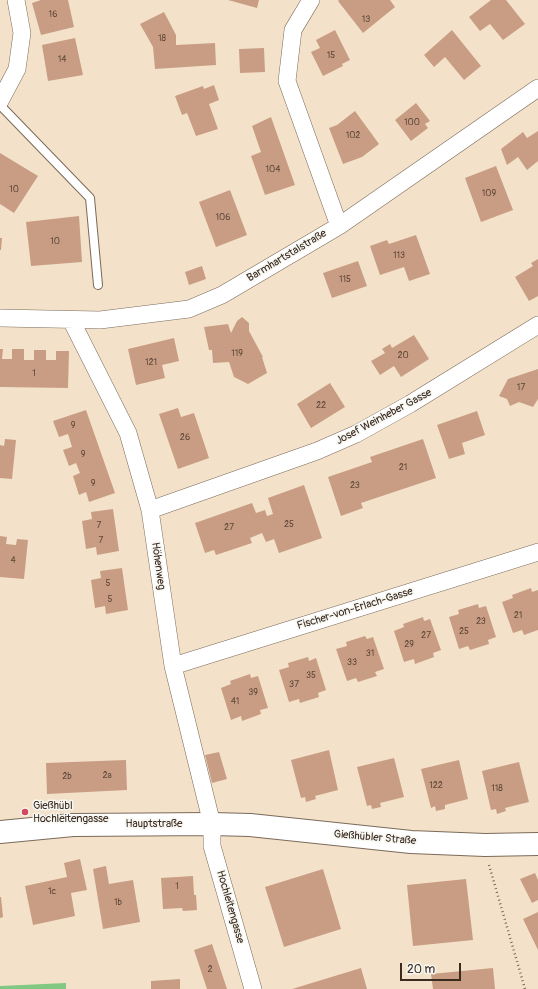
<!DOCTYPE html>
<meta charset="utf-8">
<style>
body{margin:0}
#map{position:relative;width:538px;height:989px;overflow:hidden;background:#f3e2c9;font-family:Pangolin,sans-serif}
canvas{display:block}
.scale{position:absolute;left:400px;top:963px;width:61px;height:18px;box-sizing:border-box;border:2px solid #3b2a1e;border-top:0;padding-left:5px;font-size:12px;line-height:14px;white-space:nowrap;color:#3b2a1e;-webkit-text-stroke:3px #f6f6f2;paint-order:stroke}
</style>
<div id="map">
<canvas width="538" height="989"></canvas>
<div class="scale">20 m</div>
</div>
<script>
const ctx = document.querySelector('canvas').getContext('2d');
ctx.lineJoin = 'round';
function paint(path, color) {
  ctx.fillStyle = color;
  ctx.fill(path, 'evenodd');
}
function shape(rows) {
  const path = new Path2D();
  for (const r of rows) {
    path.moveTo(r[0], r[1]);
    for (let i = 2; i < r.length; i += 2) path.lineTo(r[i], r[i + 1]);
  }
  return path;
}
function trace(path, color, width, dash) {
  ctx.strokeStyle = color;
  ctx.lineWidth = width;
  ctx.lineCap = dash ? 'butt' : 'round';
  ctx.setLineDash(dash || []);
  ctx.stroke(path);
}
function label(font, color, halo, rows, align = 'center') {
  ctx.font = font + ' Pangolin,sans-serif';
  ctx.lineWidth = 3;
  ctx.setLineDash([]);
  ctx.textBaseline = 'middle';
  ctx.strokeStyle = halo;
  ctx.fillStyle = color;
  for (const [text, x, y, turn = 0] of rows) {
    ctx.save();
    ctx.translate(x, y);
    ctx.rotate((+turn || 0) * Math.PI / 180);
    ctx.textAlign = isNaN(turn) ? turn : align;
    if (halo) ctx.strokeText(text, 0, 0);
    ctx.fillText(text, 0, 0);
    ctx.restore();
  }
}
paint(shape([
 [66,983,66,989,0,989,0,986]
]), '#81c883');
paint(shape([
 [41,0,68,0,74,27,41,35,32,3],
 [228,0,259,0,257,8],
 [339,0,390,0,395,7,363,33,338,1],
 [491,0,506,0,525,24,503,40,490,24,480,31,469,17],
 [164,12,176,35,176,45,215,43,216,65,155,69,153,47,140,24],
 [335,30,350,60,342,64,343,66,323,76,311,52,320,48,316,40],
 [452,30,481,66,464,80,445,57,434,67,424,55],
 [75,38,83,75,48,81,42,45],
 [264,48,265,72,240,73,239,49],
 [214,85,219,100,209,104,218,129,196,136,187,113,182,115,175,96,203,86,204,89],
 [416,103,430,121,425,124,428,128,411,141,395,120],
 [355,111,379,144,362,157,343,164,329,128,337,125],
 [271,117,295,185,265,195,251,156,261,152,252,126],
 [538,131,538,161,527,170,518,157,507,165,501,149,523,132,527,138],
 [0,153,38,176,14,213,0,204],
 [496,166,513,210,481,222,465,178],
 [230,190,247,235,216,247,199,202],
 [79,216,82,262,31,266,26,222],
 [416,235,430,274,409,281,404,267,380,275,370,246,387,240,389,244],
 [0,238,2,238,1,250,0,250],
 [538,259,538,296,529,301,515,277,533,266,531,263],
 [358,261,367,286,332,298,323,273],
 [202,266,206,279,189,285,185,272],
 [242,317,249,323,249,331,263,357,262,357,267,373,248,384,234,377,229,362,213,363,212,350,209,350,204,327,228,324,231,333,237,321],
 [414,335,429,359,401,377,394,366,380,375,371,361,385,353,382,349,390,344,392,348],
 [174,338,179,361,162,365,165,378,136,385,128,349],
 [0,349,3,349,2,359,12,359,12,349,24,349,24,360,34,360,34,350,46,350,46,360,56,360,56,351,69,351,68,388,0,387],
 [538,369,538,399,533,407,519,402,510,406,507,399,499,396,508,379],
 [330,383,345,407,311,428,297,404],
 [178,408,181,417,194,413,209,458,178,469,159,414],
 [86,410,115,493,89,502,86,492,79,495,73,476,80,473,76,463,69,466,63,450,72,447,68,434,59,437,53,421],
 [477,411,485,435,462,443,465,454,449,459,437,425],
 [5,439,16,440,12,479,0,478,0,445,4,446],
 [423,439,436,478,361,503,363,508,341,516,328,477,372,462,370,457],
 [304,485,322,538,279,553,274,539,266,542,262,533,250,538,252,543,216,555,214,550,205,553,195,523,252,503,256,513,265,510,267,516,273,514,268,498],
 [113,509,119,551,97,555,96,547,86,549,82,521,92,519,91,512],
 [0,536,7,537,6,544,16,545,17,539,28,540,24,579,0,577],
 [122,568,128,610,106,614,105,606,95,608,91,580,101,578,100,571],
 [531,588,532,592,538,590,538,630,524,635,522,630,513,633,502,602,513,598,512,595],
 [478,604,479,608,486,606,496,637,488,640,489,644,470,650,468,646,459,649,449,617,459,614,458,610],
 [423,617,424,621,430,619,441,650,433,653,434,657,415,664,414,659,404,662,394,631,404,627,403,624],
 [365,636,367,639,373,637,384,669,375,672,377,676,358,682,356,678,347,681,336,649,347,646,346,642],
 [308,657,309,661,316,658,326,690,318,693,319,697,300,703,299,699,289,702,279,670,289,667,288,663],
 [250,674,251,678,258,676,268,708,260,710,261,714,242,721,241,716,231,720,221,688,231,684,230,681],
 [329,750,338,790,315,796,316,799,306,802,305,797,301,798,291,760],
 [219,752,227,779,212,783,205,755],
 [394,758,404,797,380,803,381,807,372,809,371,805,367,806,357,767],
 [126,760,127,790,47,794,46,763],
 [459,760,468,799,445,805,445,809,436,811,435,806,431,808,421,769],
 [519,762,529,802,505,808,506,811,497,814,496,809,491,810,482,771],
 [80,859,87,890,71,893,75,916,33,925,25,886,67,877,64,863],
 [106,866,109,884,133,880,140,922,103,929,93,869],
 [323,869,341,929,284,947,265,887],
 [535,873,538,880,538,900,532,903,520,879],
 [193,876,194,895,196,895,197,910,183,911,182,908,163,909,161,878],
 [466,879,473,940,413,946,407,885],
 [0,897,1,897,3,917,0,918],
 [538,912,538,950,523,919],
 [212,944,227,989,207,989,194,950],
 [361,968,367,989,292,989],
 [493,968,495,989,433,989,431,974],
 [180,979,180,989,151,989,151,981]
]), '#c99d84');
const service = shape([
 [0,105,90,198,98,285]
]);
const minor = shape([
 [311,0,293,30,287,81,339,226],
 [0,101,17,69,22,33,16,0],
 [0,318,100,320,189,309,222,295,339,226,538,88],
 [71,320,128,433,150,510,173,666,212,824,212,846,253,989],
 [150,510,317,451,356,434,410,404,538,325],
 [173,666,538,552]
]);
const secondary = shape([
 [0,832,73,825,212,824,250,825,411,842,485,845,538,844]
]);
trace(service, '#7b6a5a', 10);
trace(minor, '#7b6a5a', 18);
trace(secondary, '#7b6a5a', 24);
trace(shape([
 [489,865,525,989]
]), '#7b6a5a', 2.5, [1, 3]);
trace(service, '#fff', 8);
trace(minor, '#fff', 17);
trace(secondary, '#fff', 22);
for (const [x, y, r, color] of [
 [25,812,4,"#d1495b"]
]) {
  const dot = new Path2D();
  dot.arc(x, y, r, 0, 2 * Math.PI);
  ctx.fillStyle = color;
  ctx.fill(dot);
  trace(dot, '#f6f6f2', 1.5);
}
label('9px', '#5e4738', null, [
 ["16",53,15],
 ["13",366,20],
 ["18",162,39],
 ["15",331,56],
 ["14",62,60],
 ["100",412,123],
 ["102",353,136],
 ["104",273,170],
 ["10",14,190],
 ["109",489,194],
 ["106",223,218],
 ["10",55,242],
 ["113",399,256],
 ["115",345,280],
 ["119",237,354],
 ["20",403,356],
 ["121",151,363],
 ["1",34,374],
 ["17",521,388],
 ["22",321,406],
 ["9",73,426],
 ["26",185,438],
 ["9",83,455],
 ["21",403,468],
 ["9",93,484],
 ["23",355,486],
 ["25",289,525],
 ["7",99,526],
 ["27",229,528],
 ["7",101,541],
 ["4",13,561],
 ["5",108,584],
 ["5",110,600],
 ["21",518,616],
 ["23",481,622],
 ["25",464,632],
 ["27",426,636],
 ["29",409,645],
 ["31",370,654],
 ["33",352,663],
 ["35",311,676],
 ["37",294,685],
 ["39",253,693],
 ["41",235,702],
 ["2a",107,776],
 ["2b",67,777],
 ["122",436,786],
 ["118",497,789],
 ["1",177,887],
 ["1c",52,892],
 ["1b",118,903],
 ["2",210,970]
]);
label('11px', '#3b2a1e', '#f6f6f2', [
 ["Barmhartstalstraße",287,256,-31],
 ["Josef Weinheber Gasse",384,417,-28],
 ["Höhenweg",158,566,82],
 ["Fischer-von-Erlach-Gasse",355,609,-17],
 ["Hauptstraße",154,824],
 ["Gießhübler Straße",375,838,5],
 ["Hochleitengasse",230,907,74]
]);
label('11px', '#3b2a1e', '#f6f6f2', [
 ["Gießhübl",33,806],
 ["Hochleitengasse",33,819]
], 'left');
</script>
